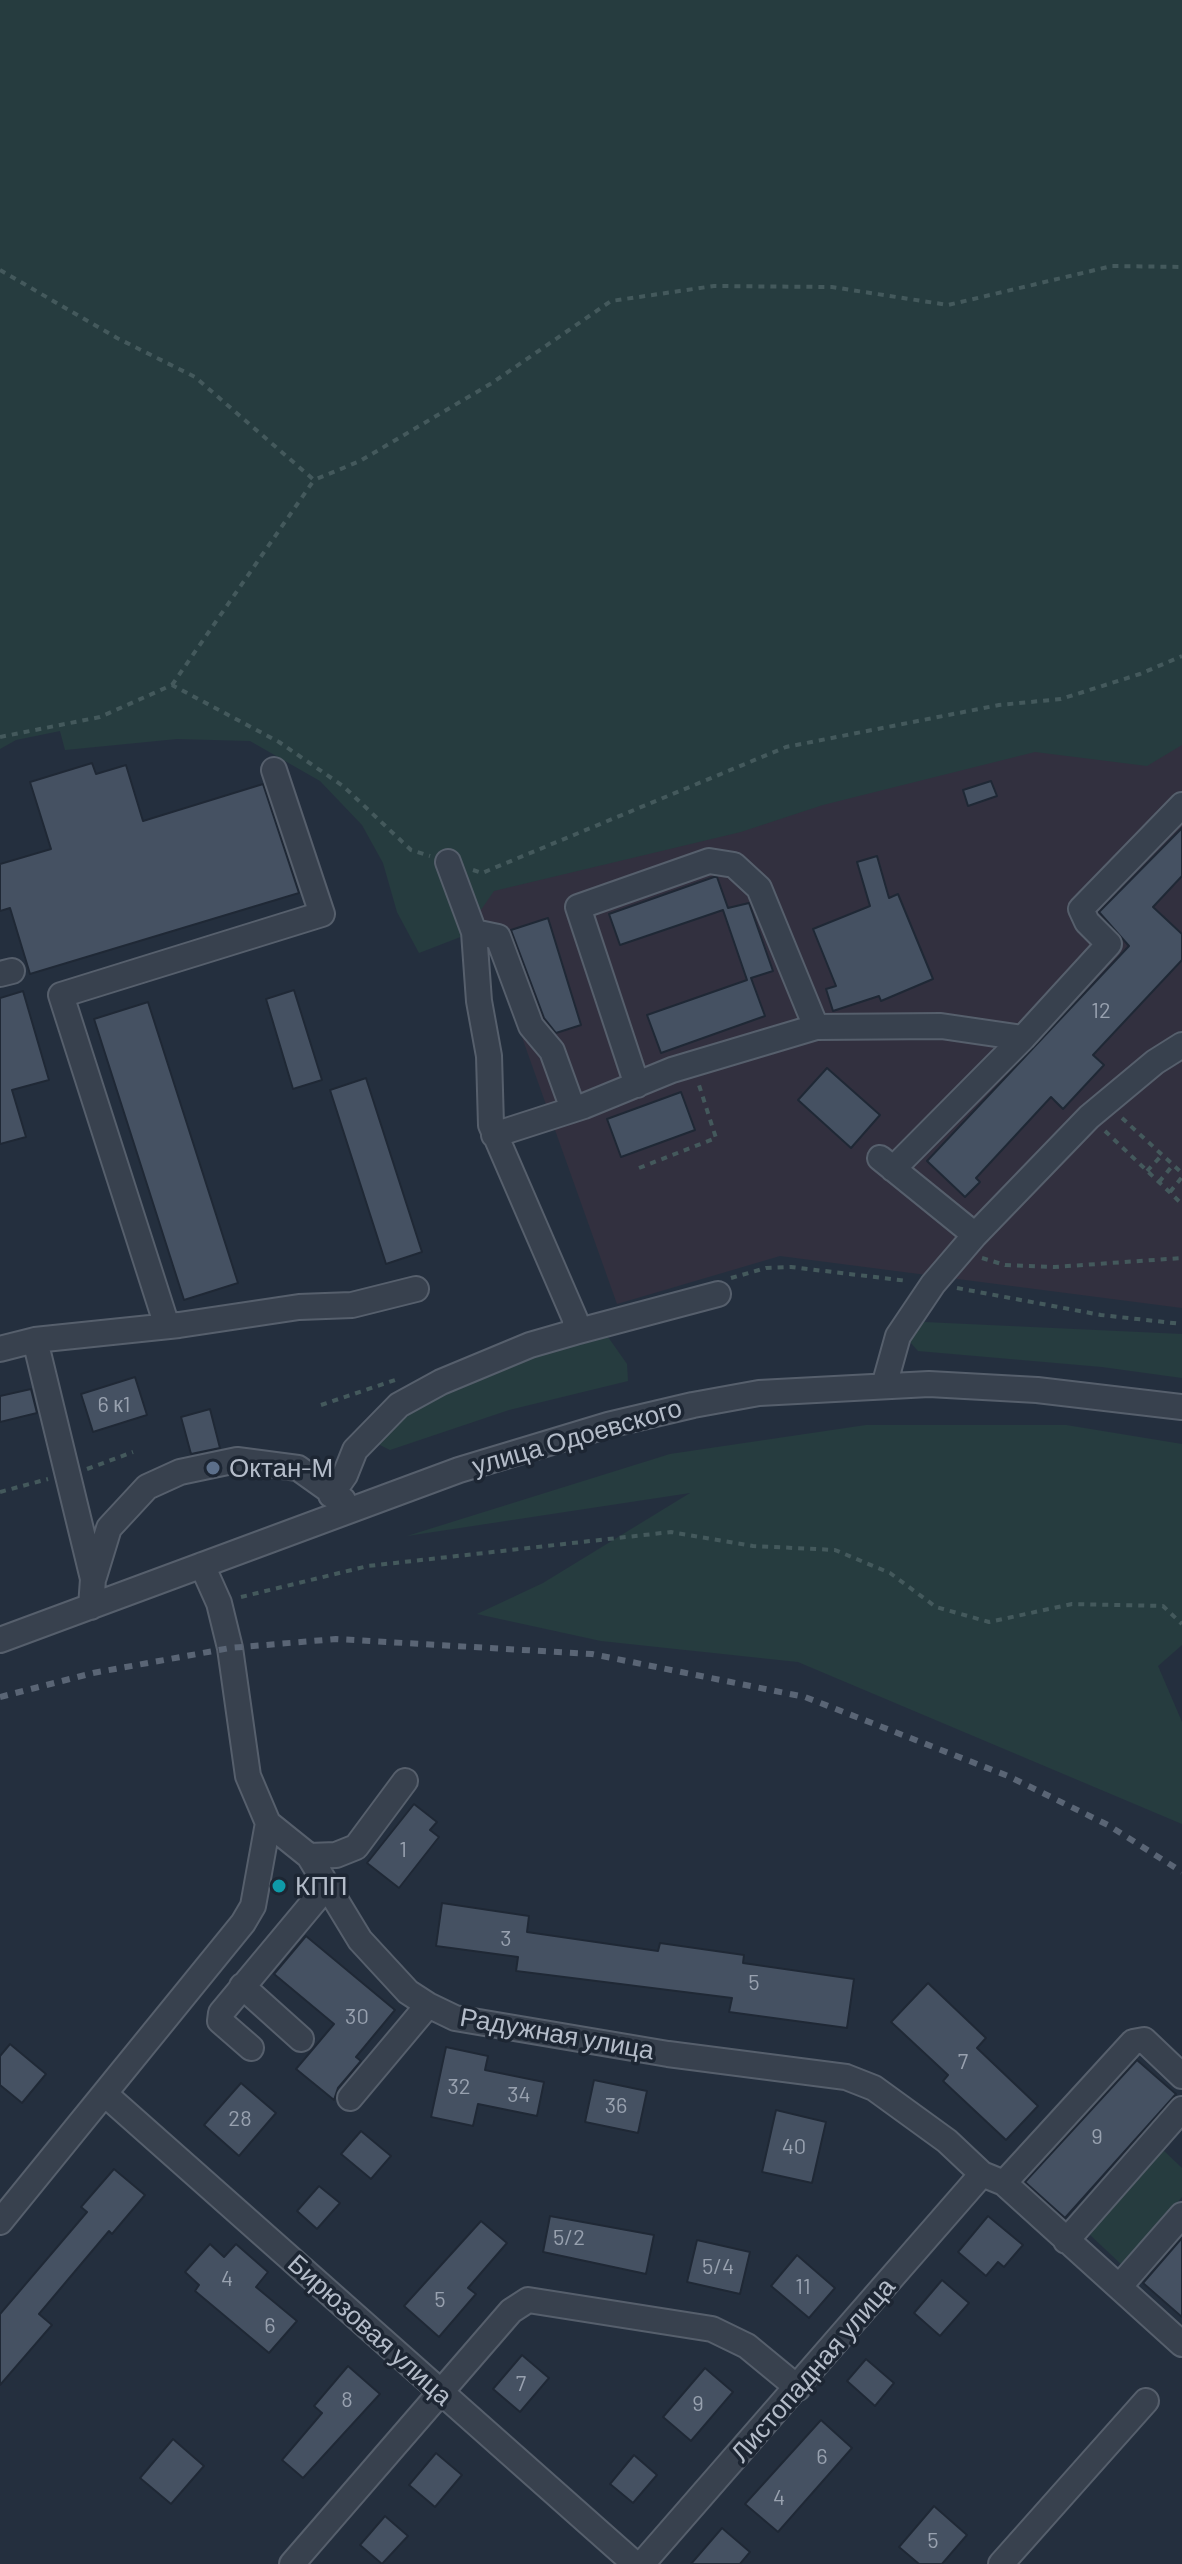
<!DOCTYPE html>
<meta charset="utf-8">
<style>
body{margin:0}
canvas{display:block;background:#242f3e}
</style>
<canvas width="1182" height="2564"></canvas>
<script>
const ctx = document.querySelector('canvas').getContext('2d');
ctx.lineJoin = 'round';
function paint(path, color) {
  ctx.fillStyle = color;
  ctx.fill(path, 'evenodd');
}
function shape(rows) {
  const path = new Path2D();
  for (const r of rows) {
    path.moveTo(r[0], r[1]);
    for (let i = 2; i < r.length; i += 2) path.lineTo(r[i], r[i + 1]);
  }
  return path;
}
function trace(path, color, width, dash) {
  ctx.strokeStyle = color;
  ctx.lineWidth = width;
  ctx.lineCap = dash ? 'butt' : 'round';
  ctx.setLineDash(dash || []);
  ctx.stroke(path);
}
function label(font, color, halo, rows, align = 'center') {
  ctx.font = font + ' Barlow,sans-serif';
  ctx.lineWidth = 7;
  ctx.setLineDash([]);
  ctx.textBaseline = 'middle';
  ctx.strokeStyle = halo;
  ctx.fillStyle = color;
  for (const [text, x, y, turn = 0] of rows) {
    ctx.save();
    ctx.translate(x, y);
    ctx.rotate((+turn || 0) * Math.PI / 180);
    ctx.textAlign = isNaN(turn) ? turn : align;
    if (halo) ctx.strokeText(text, 0, 0);
    ctx.fillText(text, 0, 0);
    ctx.restore();
  }
}
paint(shape([
 [1182,689,1182,1308,780,1256,617,1304,471,894]
]), '#32303f');
paint(shape([
 [0,0,1182,0,1182,745,1147,766,1035,752,823,805,741,832,494,891,463,936,419,953,397,912,383,863,362,825,320,781,250,741,177,739,65,750,60,731,16,740,0,749],
 [924,1322,1182,1334,1182,1378,1102,1367,918,1351,910,1342,911,1333],
 [608,1337,627,1364,628,1381,509,1410,390,1450,376,1443,426,1377],
 [866,1425,1066,1425,1182,1444,1182,1645,1158,1666,1182,1722,1182,1824,798,1662,601,1641,477,1614,543,1583,690,1493,407,1536,670,1454],
 [1163,2150,1182,2168,1182,2197,1123,2266,1088,2233]
]), '#263c3f');
const building = shape([
 [92,763,96,774,126,765,143,821,263,784,299,893,30,974,10,908,0,911,0,864,51,849,30,782,92,763],
 [991,781,997,796,968,806,963,790,991,781],
 [1182,828,1182,876,1153,907,1182,934,1182,960,1093,1055,1104,1065,1063,1109,1051,1097,976,1178,980,1182,965,1197,927,1161,1129,946,1099,912,1182,828],
 [877,856,889,898,898,894,933,979,881,1001,879,996,833,1011,826,989,836,986,813,929,870,906,857,862,877,856],
 [714,877,717,877,728,908,749,903,773,971,751,978,765,1016,661,1053,647,1015,747,980,723,910,620,945,609,914,714,877],
 [548,918,581,1025,556,1033,544,1018,511,930,548,918],
 [294,990,322,1080,293,1089,266,999,294,990],
 [23,991,49,1080,12,1090,26,1137,0,1144,0,998,23,991],
 [148,1002,238,1283,184,1300,94,1019,148,1002],
 [827,1068,880,1115,851,1148,798,1100,827,1068],
 [366,1078,422,1252,386,1264,330,1090,366,1078],
 [681,1092,695,1130,621,1157,607,1119,681,1092],
 [135,1377,147,1415,93,1432,81,1394,135,1377],
 [31,1389,37,1413,0,1422,0,1396,31,1389],
 [210,1409,220,1448,191,1454,181,1417,210,1409],
 [414,1804,437,1822,430,1830,439,1837,399,1888,367,1863,414,1804],
 [442,1903,529,1916,527,1932,658,1951,660,1943,744,1955,743,1963,854,1979,847,2028,729,2012,732,1998,516,1971,518,1957,436,1946,442,1903],
 [306,1936,395,2010,356,2057,361,2061,338,2088,334,2100,296,2069,334,2024,274,1974,306,1936],
 [928,1983,986,2038,977,2048,1038,2106,1006,2140,943,2081,948,2075,891,2022,928,1983],
 [10,2044,46,2074,22,2103,0,2085,0,2056,10,2044],
 [446,2047,488,2056,485,2070,544,2082,537,2116,478,2104,473,2126,431,2117,446,2047],
 [1137,2060,1176,2094,1065,2218,1025,2182,1137,2060],
 [594,2080,647,2091,638,2133,585,2122,594,2080],
 [241,2083,276,2113,239,2156,204,2125,241,2083],
 [776,2110,826,2122,812,2183,762,2172,776,2110],
 [361,2131,391,2156,371,2179,341,2154,361,2131],
 [114,2169,145,2195,112,2234,109,2231,39,2314,52,2325,0,2385,0,2314,87,2212,81,2207,114,2169],
 [319,2186,340,2203,317,2229,297,2211,319,2186],
 [550,2216,654,2235,646,2274,543,2252,550,2216],
 [988,2216,1023,2245,1004,2267,998,2262,986,2276,958,2252,988,2216],
 [481,2221,507,2243,468,2288,476,2294,439,2337,404,2306,481,2221],
 [1182,2238,1182,2317,1143,2283,1182,2238],
 [697,2240,750,2252,740,2294,687,2282,697,2240],
 [210,2244,224,2257,236,2244,268,2272,256,2287,297,2321,269,2353,195,2291,199,2285,185,2272,210,2244],
 [797,2255,835,2288,809,2318,771,2286,797,2255],
 [942,2280,969,2303,940,2336,914,2313,942,2280],
 [522,2355,549,2378,520,2412,493,2389,522,2355],
 [866,2359,894,2383,875,2406,847,2381,866,2359],
 [348,2366,380,2394,303,2478,282,2460,322,2413,314,2406,348,2366],
 [705,2368,733,2392,691,2441,663,2417,705,2368],
 [821,2420,852,2448,778,2532,745,2504,821,2420],
 [173,2439,204,2466,171,2504,140,2478,173,2439],
 [436,2453,462,2475,435,2507,409,2485,436,2453],
 [634,2455,657,2475,633,2503,610,2484,634,2455],
 [934,2506,967,2535,942,2564,919,2564,899,2547,934,2506],
 [385,2516,408,2536,382,2564,360,2545,385,2516],
 [722,2528,750,2552,740,2564,691,2564,722,2528]
]);
paint(building, '#455162');
trace(building, '#1f2835', 2);
const minor = shape([
 [474,932,498,937,531,1026,552,1051,573,1109],
 [0,974,12,971],
 [637,1085,578,907,709,861,734,865,759,888,816,1027],
 [494,1135,584,1106,672,1070,816,1027,941,1026,1023,1038],
 [880,1158,975,1235],
 [893,1169,1023,1038,1109,944,1087,922,1081,909,1182,805],
 [167,1326,61,995,322,914,274,770],
 [575,1332,718,1294],
 [0,1349,35,1340],
 [884,1386,898,1336,933,1284,975,1235,1089,1117,1155,1062,1182,1045],
 [331,1495,345,1475,355,1450,399,1405,441,1382,530,1345,575,1332,575,1319,491,1125,489,1056,479,1001,474,932,448,862],
 [202,1565,219,1603,230,1648,248,1776,268,1823],
 [94,1577,109,1528,147,1487,180,1472,237,1460,298,1468,343,1500],
 [91,1607,93,1579,35,1340,179,1325,299,1307,352,1305,416,1289],
 [0,1640,459,1470,608,1425,693,1405,759,1393,929,1384,1037,1390,1182,1407],
 [309,1856,336,1855,356,1847,405,1781],
 [242,1986,301,2039],
 [251,2048,220,2021,221,2013,326,1887],
 [106,2095,635,2564],
 [350,2098,428,2005],
 [1004,2183,1133,2042,1144,2040,1182,2076],
 [0,2222,243,1923,253,1906,268,1823,309,1856,360,1940,408,1992,428,2005,455,2018,668,2054,846,2077,874,2088,947,2141,982,2174,1004,2183,1182,2344],
 [1066,2241,1182,2109],
 [1119,2287,1182,2215],
 [292,2564,511,2311,528,2300,712,2329,747,2346,798,2388],
 [642,2564,982,2174],
 [1001,2564,1146,2401]
]);
trace(minor, '#565f6c', 28);
trace(shape([
 [0,270,117,338,195,377,314,480,360,461,492,383,611,301,714,286,832,287,948,305,1112,266,1182,267],
 [172,685,314,480],
 [0,737,100,717,172,685,279,742,343,786,411,850,430,856],
 [473,870,482,873,786,747,999,705,1061,699,1140,674,1182,656],
 [1122,1118,1182,1173],
 [1105,1131,1182,1204],
 [639,1168,716,1138,698,1082],
 [1147,1171,1162,1155],
 [1159,1182,1173,1165],
 [1170,1192,1182,1177],
 [982,1258,1005,1265,1054,1267,1182,1258],
 [731,1278,766,1268,791,1267,908,1281],
 [957,1288,1101,1315,1182,1324],
 [321,1405,398,1379],
 [87,1469,133,1452],
 [0,1492,48,1479],
 [241,1597,368,1566,671,1532,753,1546,835,1550,890,1573,936,1607,989,1622,1072,1604,1163,1606,1182,1624]
]), '#44595c', 4, [6, 6]);
trace(minor, '#38414e', 24);
trace(shape([
 [0,1697,93,1673,230,1648,336,1639,592,1654,805,1697,1008,1776,1108,1825,1182,1872]
]), '#5a6575', 6, [8, 8]);
for (const [x, y, r, color] of [
 [213,1468,8,"#5c6f8a"],
 [279,1886,8,"#0f9aa8"]
]) {
  const dot = new Path2D();
  dot.arc(x, y, r, 0, 2 * Math.PI);
  ctx.fillStyle = color;
  ctx.fill(dot);
  trace(dot, '#1d2633', 3);
}
label('22px', '#98a1af', null, [
 ["12",1101,1011],
 ["6 к1",114,1405],
 ["1",403,1850],
 ["3",506,1939],
 ["5",754,1983],
 ["30",357,2017],
 ["7",963,2062],
 ["32",459,2087],
 ["34",519,2095],
 ["36",616,2106],
 ["28",240,2119],
 ["9",1097,2137],
 ["40",794,2147],
 ["5/2",569,2238],
 ["5/4",718,2267],
 ["4",227,2279],
 ["11",803,2287],
 ["5",440,2300],
 ["6",270,2326],
 ["7",521,2384],
 ["8",347,2400],
 ["9",698,2404],
 ["6",822,2457],
 ["4",779,2498],
 ["5",933,2541]
]);
label('26px', '#b4bcc9', '#1d2633', [
 ["улица Одоевского",577,1437,-16],
 ["Радужная улица",557,2034,10],
 ["Бирюзовая улица",370,2330,42],
 ["Листопадная улица",813,2370,-49]
]);
label('26px', '#b4bcc9', '#1d2633', [
 ["Октан-М",229,1468],
 ["КПП",295,1886]
], 'left');
</script>
